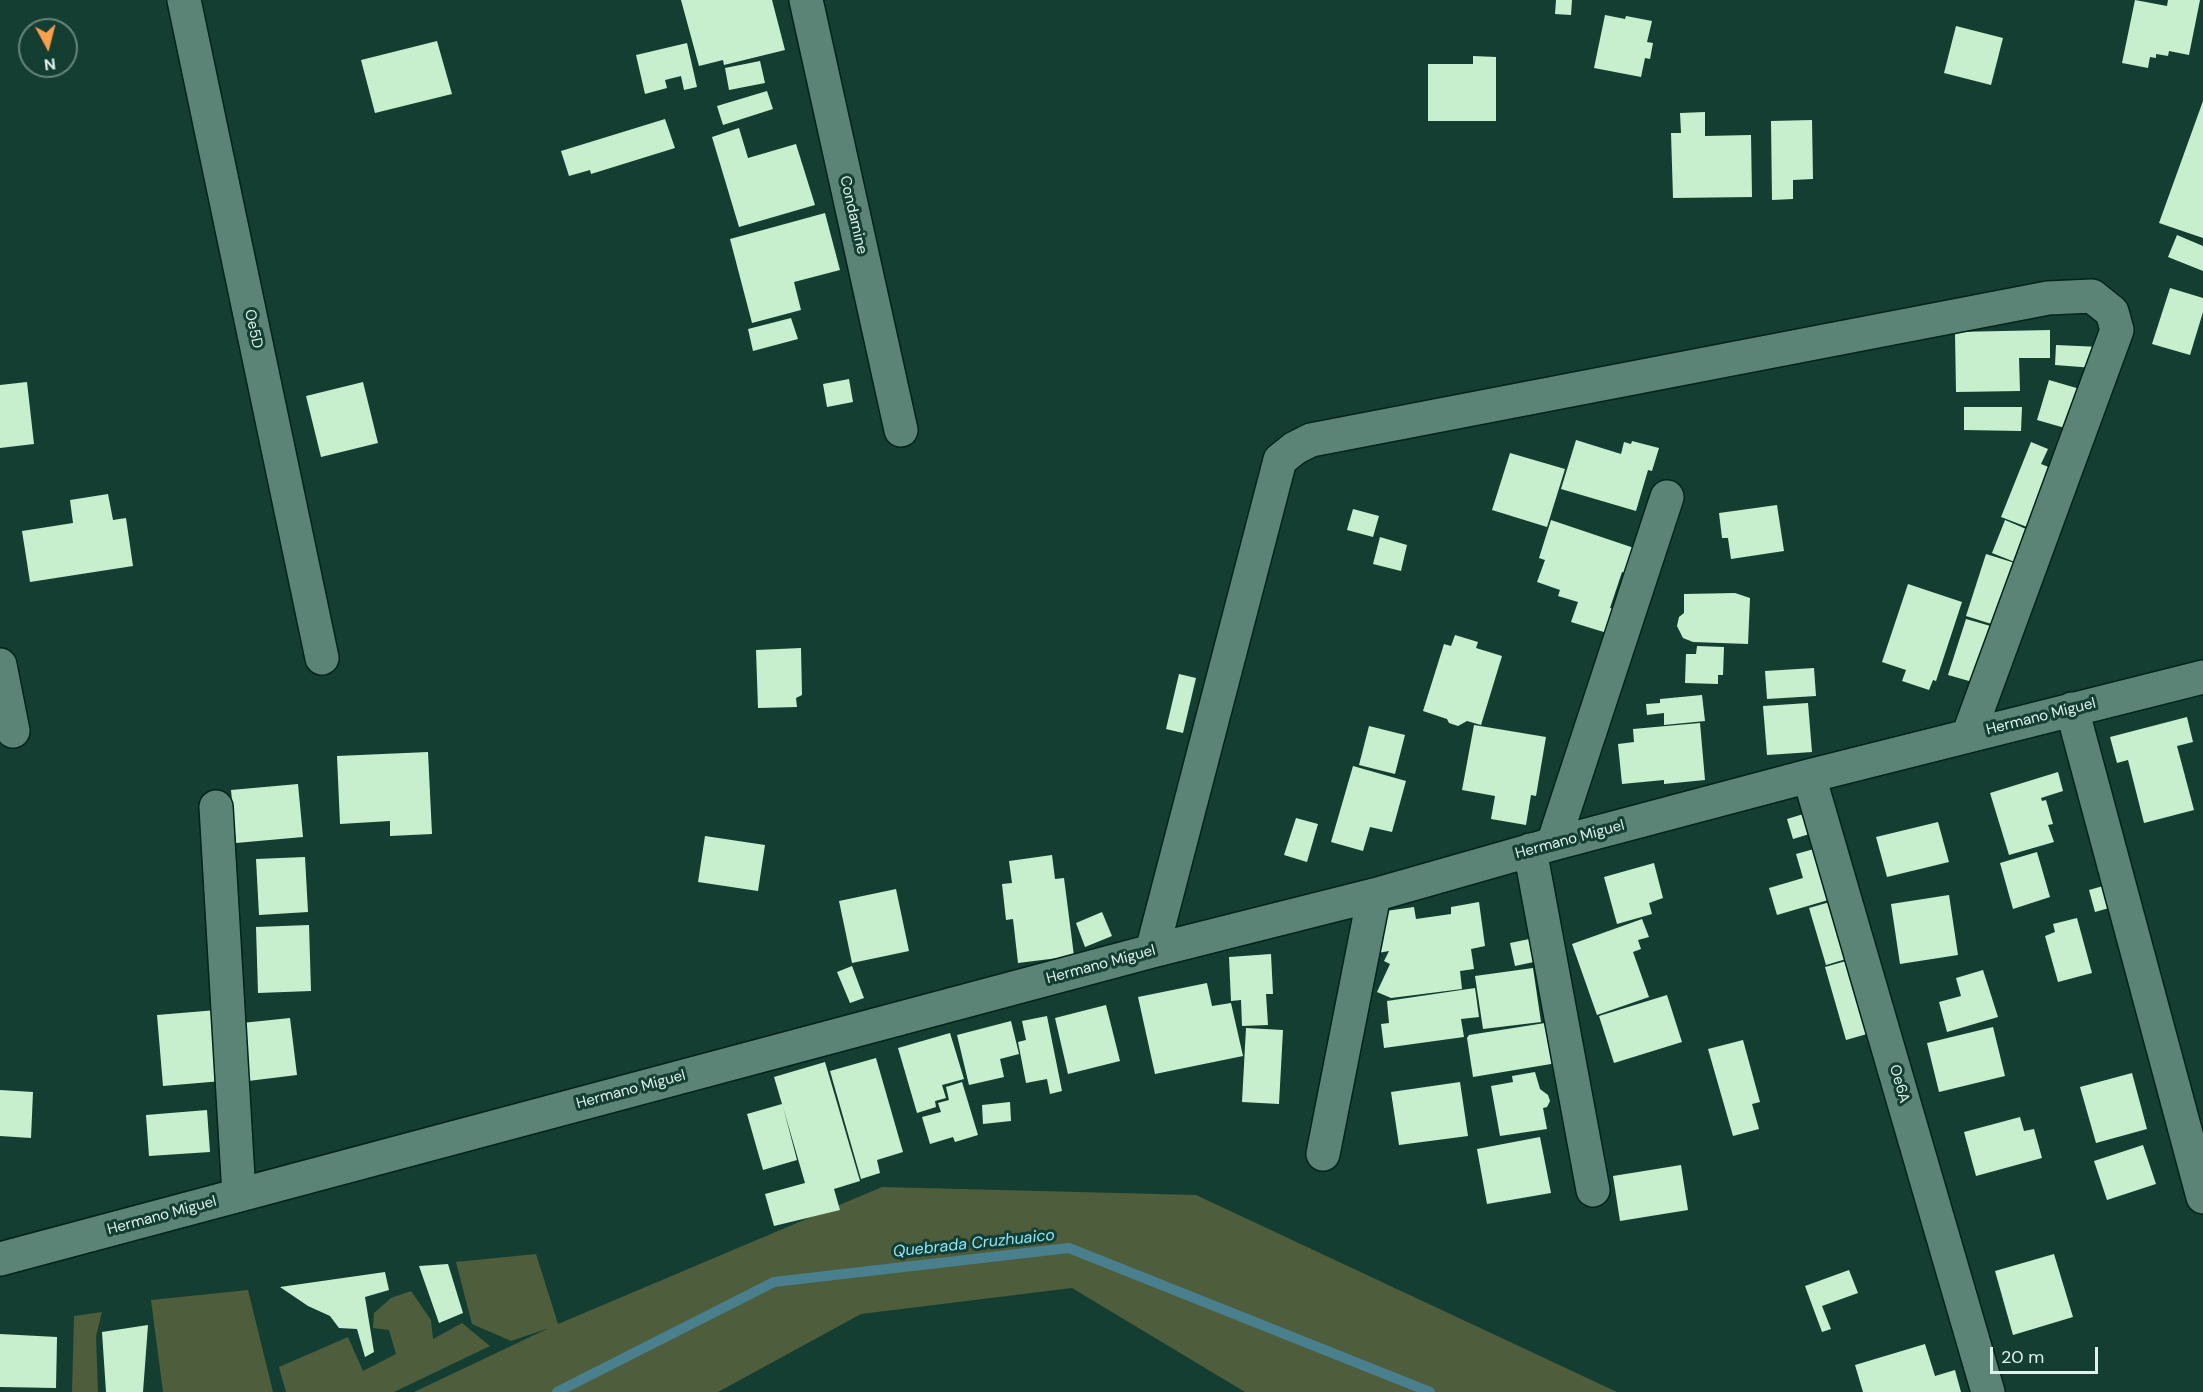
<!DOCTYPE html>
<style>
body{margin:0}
#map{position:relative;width:2203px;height:1392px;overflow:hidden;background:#153e33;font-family:"DM Sans",sans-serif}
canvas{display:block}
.north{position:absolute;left:18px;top:18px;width:60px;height:60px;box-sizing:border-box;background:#153e33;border:2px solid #65867d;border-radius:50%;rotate:173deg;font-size:16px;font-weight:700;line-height:24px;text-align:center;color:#ddf3eb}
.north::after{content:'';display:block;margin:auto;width:21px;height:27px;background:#f8a04b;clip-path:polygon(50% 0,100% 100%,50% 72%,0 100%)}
.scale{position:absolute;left:1990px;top:1347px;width:108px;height:27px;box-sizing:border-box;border:3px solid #ddf3eb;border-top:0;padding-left:8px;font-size:18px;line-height:21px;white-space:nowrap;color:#ddf3eb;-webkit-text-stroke:4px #153e33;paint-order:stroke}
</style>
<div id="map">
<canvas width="2203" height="1392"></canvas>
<div class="north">N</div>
<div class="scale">20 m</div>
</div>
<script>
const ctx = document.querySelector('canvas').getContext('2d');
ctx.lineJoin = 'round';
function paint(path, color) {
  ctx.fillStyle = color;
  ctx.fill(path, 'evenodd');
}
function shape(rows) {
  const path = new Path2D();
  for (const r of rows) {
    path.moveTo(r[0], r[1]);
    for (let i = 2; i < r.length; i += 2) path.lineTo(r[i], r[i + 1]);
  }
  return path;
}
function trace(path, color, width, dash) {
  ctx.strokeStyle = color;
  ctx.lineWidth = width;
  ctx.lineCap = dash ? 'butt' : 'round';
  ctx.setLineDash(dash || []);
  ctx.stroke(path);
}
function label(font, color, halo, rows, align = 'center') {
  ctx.font = font + ' "DM Sans",sans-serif';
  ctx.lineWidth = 6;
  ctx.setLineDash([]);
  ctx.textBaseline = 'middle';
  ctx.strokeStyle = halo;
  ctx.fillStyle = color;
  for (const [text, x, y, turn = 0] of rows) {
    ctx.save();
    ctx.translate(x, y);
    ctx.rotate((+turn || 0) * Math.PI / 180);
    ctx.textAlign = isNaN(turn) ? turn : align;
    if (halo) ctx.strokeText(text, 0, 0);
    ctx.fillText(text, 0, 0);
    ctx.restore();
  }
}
paint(shape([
 [882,1187,1196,1195,1617,1392,1245,1392,1072,1288,861,1314,718,1392,414,1392,549,1328,511,1341,472,1324,456,1262,536,1254,558,1324],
 [248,1290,273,1392,163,1392,151,1300],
 [411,1291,431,1320,433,1339,462,1323,490,1346,394,1392,286,1392,279,1367,348,1337,363,1371,396,1354,389,1330,373,1328,374,1313,391,1298],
 [102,1312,96,1336,98,1392,72,1392,74,1316]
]), '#4e5d3b');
trace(shape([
 [557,1392,774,1282,1069,1248,1430,1392]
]), '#4a7f8d', 10);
paint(shape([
 [681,0,772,0,785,50,724,65,723,60,699,66],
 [1556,0,1572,0,1571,15,1555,14],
 [2135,0,2167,6,2168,0,2200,0,2189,55,2169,51,2168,56,2156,54,2156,58,2150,57,2148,68,2122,63],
 [1605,15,1625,19,1626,16,1652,21,1647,42,1653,43,1650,59,1645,58,1641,77,1594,68],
 [1956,26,2003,38,1991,85,1944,73],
 [437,41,452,94,375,113,361,60],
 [687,43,697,87,684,90,681,76,665,80,667,88,645,94,636,55],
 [1473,56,1496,57,1496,121,1428,121,1428,64,1473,64],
 [760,61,765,83,729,90,725,68],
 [767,91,773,109,723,125,717,106],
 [2203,101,2203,238,2159,223],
 [1705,112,1705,136,1751,135,1752,197,1673,198,1671,133,1681,133,1680,113],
 [665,119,675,148,591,174,590,170,569,176,561,151],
 [1812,120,1813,179,1793,180,1793,199,1772,200,1771,121],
 [739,128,748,158,796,144,815,205,739,227,712,137],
 [825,213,840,270,794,282,801,310,752,323,730,239],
 [2177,235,2203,246,2203,271,2168,257],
 [2170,288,2203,298,2203,312,2190,355,2152,344],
 [791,318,798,339,753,351,748,329],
 [2050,330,2050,358,2019,358,2020,391,1956,392,1955,332],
 [2056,345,2101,347,2094,368,2055,365],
 [849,379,853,402,827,407,823,384],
 [2049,380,2090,392,2079,432,2037,420],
 [27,382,34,444,0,448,0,385],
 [363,382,378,443,321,457,306,396],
 [1964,407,2022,407,2021,431,1964,430],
 [1576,440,1621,454,1624,442,1631,444,1632,441,1659,448,1652,471,1648,470,1636,511,1561,489],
 [2031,442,2048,449,2041,464,2059,471,2035,530,2001,517],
 [1510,453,1565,469,1547,527,1492,510],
 [108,494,113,520,126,518,133,566,30,582,22,531,73,523,70,500],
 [1777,505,1784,551,1731,559,1728,538,1722,538,1719,513],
 [1353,509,1379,516,1373,537,1347,530],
 [1551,520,1634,548,1626,573,1622,572,1610,608,1615,609,1607,633,1571,622,1578,602,1558,596,1560,590,1537,582,1545,560,1539,558],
 [2005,520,2033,532,2020,564,1992,553],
 [1380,537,1407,545,1401,571,1373,564],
 [1986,554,2018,564,1998,626,1966,616],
 [1908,584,1962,602,1936,681,1933,680,1929,690,1902,681,1906,670,1882,662],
 [1735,593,1750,598,1748,644,1693,642,1683,638,1677,626,1679,617,1684,613,1684,594],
 [1966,619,1994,627,1976,683,1948,675],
 [1455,635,1478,642,1476,648,1502,656,1481,725,1467,721,1458,726,1449,723,1447,719,1423,711,1444,644,1451,646],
 [1697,646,1724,647,1723,675,1718,675,1718,684,1685,683,1686,654,1696,654],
 [801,648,802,695,796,698,797,707,758,708,756,650],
 [1814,668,1816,696,1767,699,1765,671],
 [1179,674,1196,678,1183,733,1166,729],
 [1702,695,1705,721,1664,725,1664,713,1647,715,1646,704,1660,703,1660,699],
 [1808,703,1812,752,1767,755,1763,706],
 [2187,717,2193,742,2177,746,2194,810,2144,823,2128,760,2117,763,2110,737],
 [1700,723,1705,780,1664,784,1664,780,1622,784,1618,744,1634,742,1633,729],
 [1474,725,1546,737,1536,796,1531,795,1526,825,1491,819,1495,796,1462,790],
 [1369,726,1405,735,1395,774,1359,765],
 [428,752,432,834,390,836,390,821,340,824,337,756],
 [1353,766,1406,781,1392,832,1370,827,1363,851,1331,842],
 [2058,772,2063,791,2041,798,2042,801,2046,800,2053,824,2048,825,2054,842,2009,855,1990,793],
 [298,784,303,837,236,843,231,790],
 [1810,812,1816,832,1793,839,1787,819],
 [1296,818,1318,824,1307,862,1284,855],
 [1938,822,1949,862,1887,877,1876,837],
 [705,836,765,845,758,891,698,882],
 [1821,847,1835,898,1777,915,1769,888,1803,878,1796,854],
 [2037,852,2050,897,2013,909,2000,863],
 [1052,855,1055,879,1064,878,1074,956,1018,963,1013,919,1006,920,1002,884,1012,883,1009,861],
 [305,857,308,912,259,915,256,859],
 [1654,863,1663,898,1649,903,1652,914,1617,924,1604,877],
 [2103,886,2109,908,2095,912,2089,890],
 [896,889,909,951,852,963,839,901],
 [1949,895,1958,955,1900,964,1891,904],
 [1837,900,1853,957,1826,965,1809,908],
 [1479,902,1485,946,1471,949,1474,969,1460,971,1462,989,1391,998,1377,992,1390,964,1384,961,1389,951,1378,953,1372,913,1414,907,1416,919,1451,914,1451,907],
 [1102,912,1112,936,1085,947,1076,923],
 [2077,918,2092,973,2058,982,2045,936,2055,932,2053,924],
 [1642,919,1649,937,1638,940,1641,949,1633,952,1649,997,1597,1015,1572,944],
 [309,925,311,991,258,993,256,927],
 [1539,937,1543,960,1515,966,1510,943],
 [1271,954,1273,994,1266,994,1268,1025,1242,1026,1241,1000,1231,1001,1229,957],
 [1853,959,1874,1032,1846,1040,1825,967],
 [852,966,864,998,850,1003,837,972],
 [1533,968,1541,1022,1483,1029,1475,976],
 [1983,970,1998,1017,1947,1032,1939,1002,1961,996,1956,978],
 [1207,983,1212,1006,1231,1003,1243,1056,1155,1074,1138,997],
 [1475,988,1479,1017,1461,1019,1464,1037,1384,1048,1381,1024,1389,1023,1387,1001],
 [1667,995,1682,1042,1614,1063,1599,1016],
 [1106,1005,1120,1061,1068,1074,1055,1018],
 [217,1010,222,1081,163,1086,157,1015],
 [1047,1016,1062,1091,1050,1094,1047,1079,1026,1083,1018,1042,1026,1040,1022,1021],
 [1544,1016,1563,1062,1473,1077,1467,1038,1469,1035,1545,1023],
 [290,1018,297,1075,248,1081,242,1023],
 [1011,1021,1019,1054,1000,1059,1004,1077,969,1085,957,1035],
 [1993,1027,2005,1076,1939,1092,1927,1043],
 [1246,1028,1283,1030,1279,1104,1242,1102],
 [950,1033,964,1079,942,1085,946,1098,935,1101,936,1107,917,1113,898,1048],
 [1743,1040,1760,1102,1752,1104,1759,1129,1733,1136,1708,1049],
 [876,1058,903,1152,877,1160,880,1173,861,1179,830,1071],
 [825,1062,860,1181,834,1189,840,1210,774,1226,765,1194,805,1183,783,1107,797,1160,763,1170,747,1114,782,1104,774,1077],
 [1535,1072,1540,1089,1548,1095,1550,1101,1547,1107,1543,1108,1547,1129,1500,1136,1491,1086,1513,1082,1512,1076],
 [2132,1073,2147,1129,2096,1143,2080,1087],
 [962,1082,978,1135,955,1142,953,1137,930,1144,922,1117,941,1112,938,1103,949,1100,946,1087],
 [1460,1082,1468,1136,1399,1145,1391,1092],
 [0,1090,33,1092,31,1138,0,1136],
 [1010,1102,1011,1121,983,1124,982,1105],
 [207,1110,210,1152,149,1156,146,1115],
 [2020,1117,2024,1131,2034,1129,2042,1158,1976,1176,1964,1132],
 [1540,1137,1551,1193,1487,1204,1477,1149],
 [2143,1145,2156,1184,2107,1200,2094,1161],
 [1681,1165,1688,1210,1620,1221,1613,1176],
 [2054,1254,2073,1317,2013,1335,1995,1271],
 [448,1264,463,1313,439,1323,419,1266],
 [1849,1270,1858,1293,1822,1306,1831,1329,1822,1332,1805,1286],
 [385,1272,389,1290,365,1297,374,1352,365,1357,357,1329,339,1328,330,1316,308,1306,280,1287],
 [148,1325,143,1392,106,1392,102,1332],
 [0,1334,57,1337,56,1388,0,1387],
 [1925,1344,1935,1376,1955,1370,1961,1392,1863,1392,1855,1365]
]), '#c7efce');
const minor = shape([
 [184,0,322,658],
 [806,0,901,430],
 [0,665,13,731],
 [2072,709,2203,1197],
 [1809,776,1988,1392],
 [216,807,239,1195],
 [1553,844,1667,497],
 [1530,850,1593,1190],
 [1152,951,1280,460,1295,448,1311,440,2048,298,2092,296,2112,312,2117,330,1968,736],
 [1323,1154,1374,895],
 [0,1259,1152,951,1374,895,1553,844,1809,776,2203,677]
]);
trace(minor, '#04231b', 36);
trace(minor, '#5b8476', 33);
label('15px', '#ddf3eb', '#153e33', [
 ["Condamine",853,215,77],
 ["Oe5D",253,329,78],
 ["Hermano Miguel",2041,717,-14],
 ["Hermano Miguel",1570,840,-15],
 ["Hermano Miguel",1101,965,-15],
 ["Oe6A",1899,1084,74],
 ["Hermano Miguel",631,1090,-15],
 ["Hermano Miguel",162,1216,-15]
]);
label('italic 16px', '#8ee6fd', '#153e33', [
 ["Quebrada Cruzhuaico",974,1244,-6]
]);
</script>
